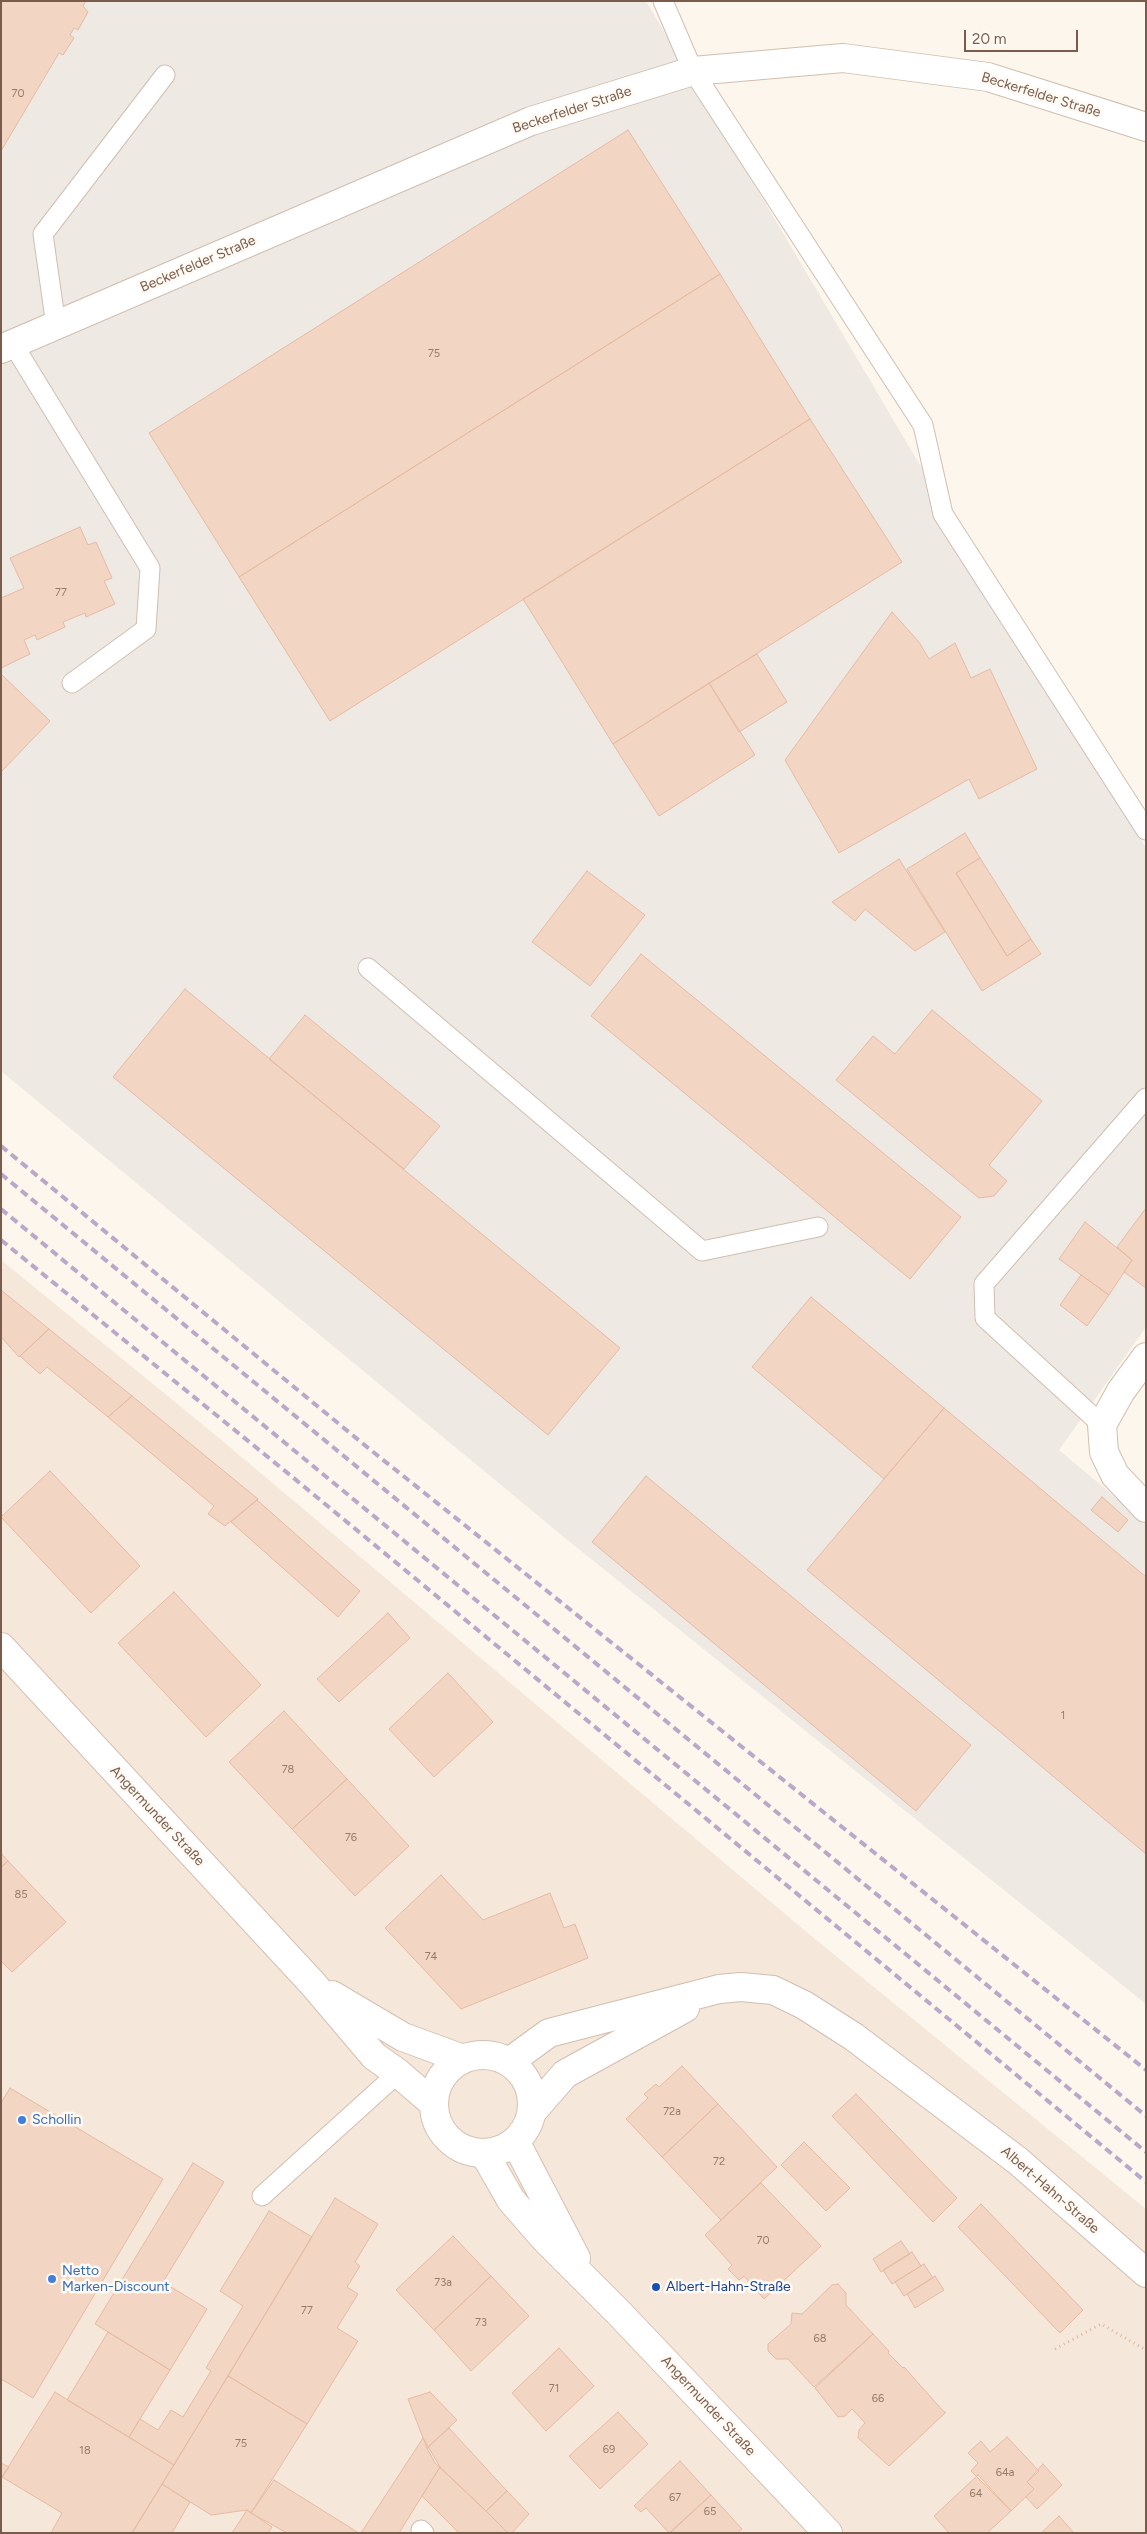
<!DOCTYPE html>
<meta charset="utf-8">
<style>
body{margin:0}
#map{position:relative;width:1147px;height:2534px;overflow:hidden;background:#fdf6ec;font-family:Figtree,sans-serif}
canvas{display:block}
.frame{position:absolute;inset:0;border:2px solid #7a5c4d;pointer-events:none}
.scale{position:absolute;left:964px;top:30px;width:114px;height:22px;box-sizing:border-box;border:2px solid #7a5c4d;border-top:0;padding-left:6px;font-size:15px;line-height:18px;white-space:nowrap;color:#7a5c4d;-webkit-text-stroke:4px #fffaf3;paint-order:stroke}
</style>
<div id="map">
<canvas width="1147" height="2534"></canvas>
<div class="frame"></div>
<div class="scale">20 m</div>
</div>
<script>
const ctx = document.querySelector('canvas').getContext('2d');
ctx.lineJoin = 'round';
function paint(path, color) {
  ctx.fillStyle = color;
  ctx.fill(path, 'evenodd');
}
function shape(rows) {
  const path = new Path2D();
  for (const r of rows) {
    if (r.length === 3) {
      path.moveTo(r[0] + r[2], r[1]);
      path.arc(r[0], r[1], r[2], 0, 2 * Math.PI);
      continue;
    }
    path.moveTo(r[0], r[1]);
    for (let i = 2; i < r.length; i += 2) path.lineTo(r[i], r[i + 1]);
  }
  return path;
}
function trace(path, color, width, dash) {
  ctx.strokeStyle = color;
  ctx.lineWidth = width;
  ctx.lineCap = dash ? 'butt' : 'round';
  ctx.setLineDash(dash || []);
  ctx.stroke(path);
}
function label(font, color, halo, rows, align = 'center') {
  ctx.font = font + ' Figtree,sans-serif';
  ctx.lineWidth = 5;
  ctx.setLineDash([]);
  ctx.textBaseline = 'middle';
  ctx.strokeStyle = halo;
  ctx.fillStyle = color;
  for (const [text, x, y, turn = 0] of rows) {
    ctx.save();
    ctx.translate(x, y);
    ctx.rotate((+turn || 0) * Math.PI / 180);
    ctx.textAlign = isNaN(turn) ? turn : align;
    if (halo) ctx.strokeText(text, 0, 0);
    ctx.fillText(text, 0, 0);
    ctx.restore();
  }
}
paint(shape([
 [1,1260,207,1428,815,1939,1146,2209,1146,2533,1,2533]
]), '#f5e8da');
paint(shape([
 [1,1,646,1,1146,848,1146,1327,1059,1450,1146,1523,1146,2004,565,1538,1,1071]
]), '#efe9e4');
const building = shape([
 [1,1,86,1,83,6,88,12,78,30,74,28,70,35,74,38,63,55,59,53,1,151,1,1],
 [628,130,720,274,239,577,149,433,628,130],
 [720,274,810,419,330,721,239,577,720,274],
 [810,419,902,562,613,744,523,599,810,419],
 [80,527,88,545,96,542,112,578,104,581,115,604,86,617,85,613,63,622,65,627,37,640,35,635,24,640,30,654,1,668,1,598,24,588,10,558,80,527],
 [892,612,919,642,929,659,955,643,971,678,990,669,1037,769,979,799,969,779,839,853,785,760,892,612],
 [757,654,787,702,739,732,709,683,757,654],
 [1,674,50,721,1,772,1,674],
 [709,683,755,755,659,816,613,744,709,683],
 [965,833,980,858,956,873,1007,956,1031,939,1041,954,982,991,907,869,965,833],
 [980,858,1031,939,1007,956,956,873,980,858],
 [899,859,945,932,915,951,865,909,855,921,832,902,899,859],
 [587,871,645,915,590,986,532,942,587,871],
 [641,954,961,1217,910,1279,591,1016,641,954],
 [185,989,620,1348,548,1435,113,1077,185,989],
 [932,1010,1042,1101,989,1165,1007,1181,994,1196,979,1198,836,1080,873,1036,895,1054,932,1010],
 [305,1015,440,1126,404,1169,269,1059,305,1015],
 [1146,1208,1146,1288,1124,1272,1132,1260,1117,1247,1146,1208],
 [1085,1222,1132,1260,1109,1295,1059,1259,1085,1222],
 [1081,1275,1109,1295,1087,1326,1060,1305,1081,1275],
 [1,1290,49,1329,19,1357,1,1337,1,1290],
 [811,1297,944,1408,884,1479,752,1367,811,1297],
 [49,1329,132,1396,108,1417,47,1367,40,1374,20,1356,49,1329],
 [132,1396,258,1499,225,1526,208,1514,214,1506,108,1417,132,1396],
 [944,1408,1146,1577,1146,1854,807,1570,944,1408],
 [50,1471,140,1566,91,1613,1,1517,50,1471],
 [646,1476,971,1745,916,1811,592,1542,646,1476],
 [1102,1497,1128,1520,1118,1532,1091,1510,1102,1497],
 [257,1500,360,1591,338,1617,231,1522,257,1500],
 [174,1592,261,1685,206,1737,118,1643,174,1592],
 [388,1613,410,1638,339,1702,317,1679,388,1613],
 [448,1673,493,1722,434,1777,389,1729,448,1673],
 [284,1711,347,1779,292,1829,229,1762,284,1711],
 [347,1779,409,1846,355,1896,292,1829,347,1779],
 [1,1853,8,1861,1,1867,1,1853],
 [8,1861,66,1922,12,1972,1,1961,1,1867,8,1861],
 [441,1875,483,1920,550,1893,564,1928,575,1924,588,1958,461,2009,385,1928,441,1875],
 [682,2066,718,2104,662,2157,626,2119,648,2098,644,2094,656,2084,659,2087,682,2066],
 [10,2088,163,2179,33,2398,1,2379,1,2103,10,2088],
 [856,2094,957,2198,933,2222,832,2116,856,2094],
 [718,2104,777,2167,721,2220,662,2157,718,2104],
 [804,2142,850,2188,826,2211,781,2165,804,2142],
 [193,2163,224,2182,163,2282,207,2309,170,2370,95,2324,193,2163],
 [761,2183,821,2246,764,2299,744,2276,739,2280,728,2269,732,2265,705,2235,761,2183],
 [335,2198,378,2224,355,2262,360,2266,347,2287,358,2294,337,2328,358,2341,307,2424,228,2376,335,2198],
 [981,2204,1083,2310,1060,2333,958,2227,981,2204],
 [269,2211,312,2237,174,2465,129,2437,140,2419,158,2430,171,2410,183,2417,211,2371,206,2368,243,2306,220,2291,269,2211],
 [453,2236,491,2276,434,2330,396,2290,453,2236],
 [901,2241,910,2254,881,2272,873,2259,901,2241],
 [912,2252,921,2266,892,2284,883,2270,912,2252],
 [924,2264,933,2278,904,2296,895,2282,924,2264],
 [491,2276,529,2316,471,2371,434,2330,491,2276],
 [935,2276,944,2290,915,2308,907,2294,935,2276],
 [838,2284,846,2293,846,2305,873,2334,814,2387,788,2359,776,2359,768,2351,768,2344,791,2324,792,2313,802,2314,832,2285,838,2284],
 [108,2332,170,2370,129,2437,67,2400,108,2332],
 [873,2334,889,2351,888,2353,903,2368,904,2367,944,2412,946,2412,889,2466,858,2438,859,2430,865,2423,852,2409,845,2416,838,2417,815,2388,873,2334],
 [559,2348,594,2386,546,2431,512,2393,559,2348],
 [228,2376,307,2424,251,2513,247,2510,211,2515,162,2484,228,2376],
 [55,2392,174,2465,132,2533,51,2533,62,2513,2,2477,55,2392],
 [430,2392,457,2420,427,2448,408,2399,430,2392],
 [618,2412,648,2444,600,2489,569,2456,618,2412],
 [449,2428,507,2491,486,2511,435,2463,427,2448,449,2428],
 [1007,2437,1039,2471,1027,2482,1034,2489,1011,2511,971,2471,978,2463,968,2453,981,2441,990,2452,1007,2437],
 [423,2438,440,2467,399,2533,361,2533,423,2438],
 [680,2461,711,2495,669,2533,646,2508,641,2512,634,2506,680,2461],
 [1,2463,9,2467,1,2479,1,2463],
 [1043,2464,1062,2485,1037,2509,1026,2497,1034,2489,1027,2482,1043,2464],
 [440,2467,486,2511,508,2533,459,2533,422,2496,440,2467],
 [978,2475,1011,2511,987,2533,949,2533,934,2516,978,2475],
 [274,2480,359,2533,287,2533,251,2513,274,2480],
 [162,2484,190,2502,172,2533,132,2533,162,2484],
 [507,2491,529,2514,512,2533,508,2533,486,2511,507,2491],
 [711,2495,742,2529,737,2533,670,2533,711,2495],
 [247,2510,272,2527,268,2533,232,2533,247,2510],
 [1059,2516,1074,2533,1041,2533,1059,2516]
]);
paint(building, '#f3d5c3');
trace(building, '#e6bba3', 1);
const lane = shape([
 [663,1,693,71,923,425,943,514,1146,830],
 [56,326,43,234,165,75],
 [13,344,150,568,146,629,72,683],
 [368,968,702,1251,818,1227],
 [1102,1425,985,1318,984,1284,1146,1098],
 [262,2196,398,2073],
 [421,2530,424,2533]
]);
const street = shape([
 [1,349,531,121,693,71,843,58,988,77,1146,127],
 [1146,1357,1121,1391,1102,1425,1104,1452,1115,1475,1146,1508],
 [509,2062,549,2033,719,1989,741,1987,773,1990,804,2005,854,2037,1018,2161,1146,2273],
 [532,2112,565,2074,685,2008]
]);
const secondary = shape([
 [1,1647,313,1984,374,2056,398,2073,434,2104],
 [332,1995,403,2037,463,2059],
 [483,2104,49],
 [515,2141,576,2258],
 [484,2153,511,2200,544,2238,619,2313,828,2533]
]);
trace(lane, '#d1beb0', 21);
trace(street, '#d1beb0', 30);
trace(secondary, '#d6c0b0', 30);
trace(shape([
 [1055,2349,1101,2324,1146,2350]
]), '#d9b8a5', 3, [1, 4]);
trace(lane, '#fff', 19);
trace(street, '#fff', 28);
trace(secondary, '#fff', 28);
trace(shape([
 [1,1146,367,1447,1146,2070],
 [1,1174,1146,2116],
 [1,1209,1146,2152],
 [1,1240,290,1475,1146,2182]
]), '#b9a8c9', 4, [8, 5]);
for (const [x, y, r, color] of [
 [22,2120,5,"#3f7fe0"],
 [52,2279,5,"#3f7fe0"],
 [656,2287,5,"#1a4fb4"]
]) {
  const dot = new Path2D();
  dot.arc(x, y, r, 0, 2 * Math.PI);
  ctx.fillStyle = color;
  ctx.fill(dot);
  trace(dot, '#fffaf3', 2);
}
label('11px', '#987a6a', null, [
 ["70",18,94],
 ["75",434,354],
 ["77",61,593],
 ["1",1063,1716],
 ["78",288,1770],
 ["76",351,1838],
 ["85",21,1895],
 ["74",431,1957],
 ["72a",672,2112],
 ["72",719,2162],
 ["70",763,2241],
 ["73a",443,2283],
 ["77",307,2311],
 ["73",481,2323],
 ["68",820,2339],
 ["71",554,2389],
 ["66",878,2399],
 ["75",241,2444],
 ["69",609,2450],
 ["18",85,2451],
 ["64a",1005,2473],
 ["64",976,2494],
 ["67",675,2498],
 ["65",710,2512]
]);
label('14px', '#7a5c4d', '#fffaf3', [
 ["Beckerfelder Straße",1041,95,17],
 ["Beckerfelder Straße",572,110,-18],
 ["Beckerfelder Straße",198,264,-23],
 ["Angermunder Straße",157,1816,47],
 ["Albert-Hahn-Straße",1050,2190,41],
 ["Angermunder Straße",708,2406,47]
]);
label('14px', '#366cbe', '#fffaf3', [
 ["Schollin",32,2120],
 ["Netto",62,2271],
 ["Marken-Discount",62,2287]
], 'left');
label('14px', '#164399', '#fffaf3', [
 ["Albert-Hahn-Straße",666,2287]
], 'left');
</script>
